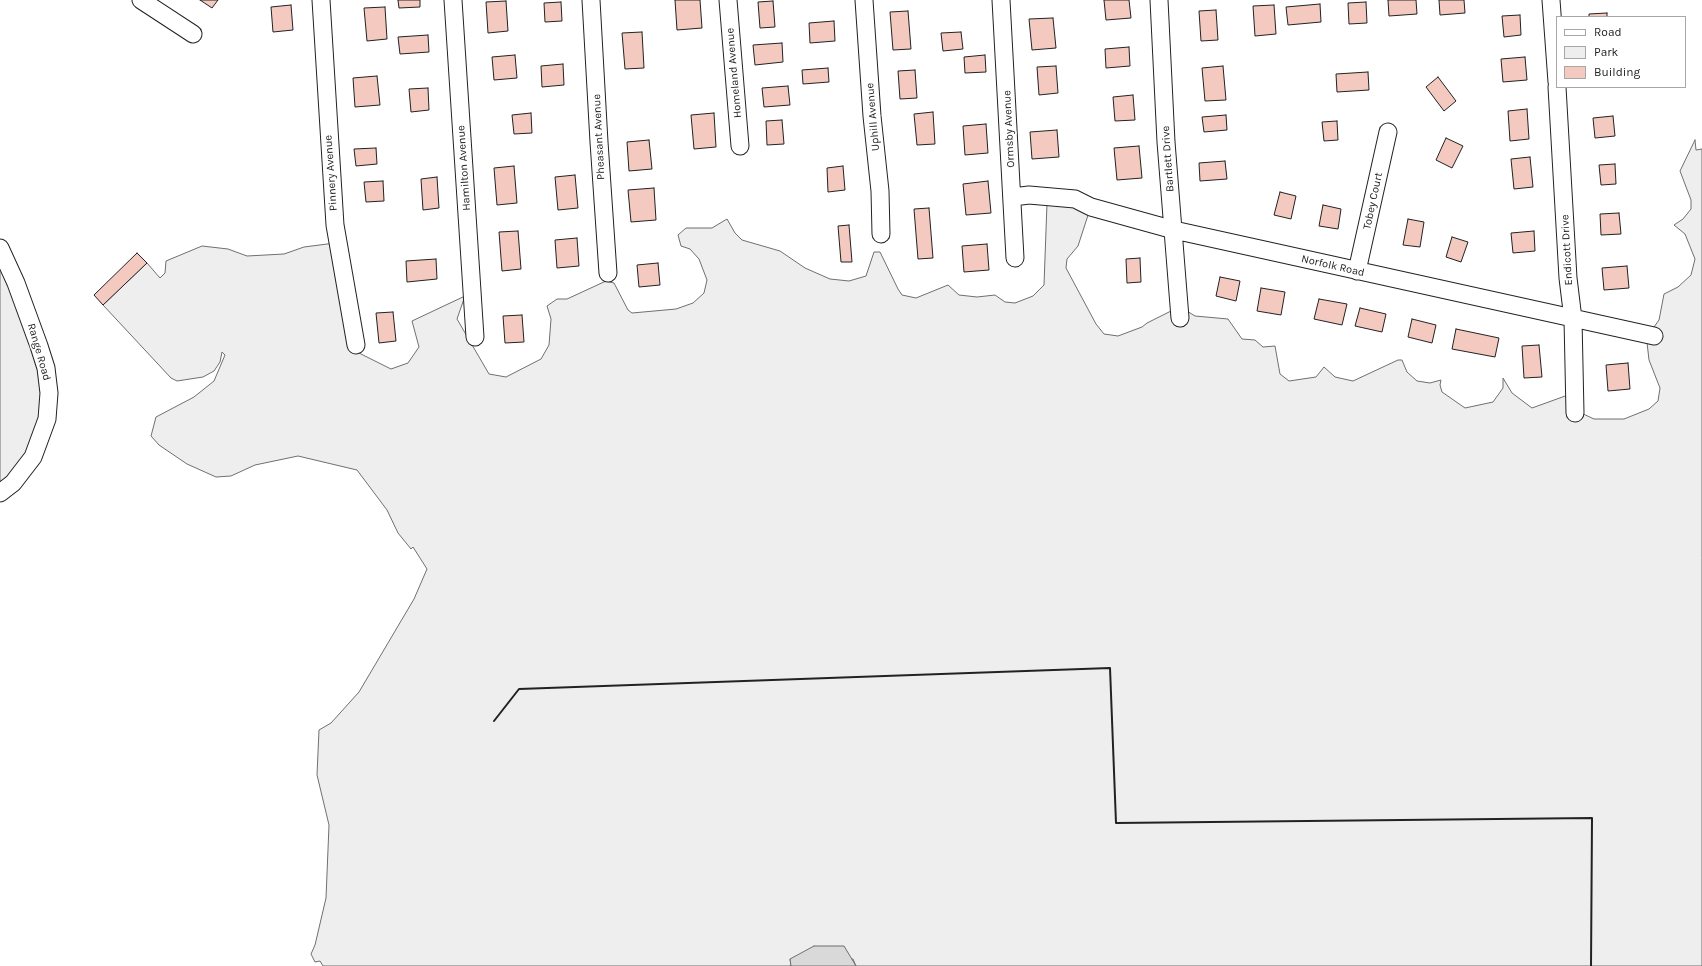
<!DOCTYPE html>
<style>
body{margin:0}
#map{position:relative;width:1702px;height:966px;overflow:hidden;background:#fff;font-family:Karla,sans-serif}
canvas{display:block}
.legend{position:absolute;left:1556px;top:16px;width:130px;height:72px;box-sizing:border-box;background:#fff;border:1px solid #a7a7a7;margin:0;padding:5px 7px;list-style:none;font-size:12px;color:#222}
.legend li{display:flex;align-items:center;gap:8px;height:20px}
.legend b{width:20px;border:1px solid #a7a7a7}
</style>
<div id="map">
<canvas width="1702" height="966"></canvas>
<ul class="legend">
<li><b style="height:5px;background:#fff"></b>Road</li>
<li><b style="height:11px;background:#eee"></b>Park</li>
<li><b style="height:11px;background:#f3c9c0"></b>Building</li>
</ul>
</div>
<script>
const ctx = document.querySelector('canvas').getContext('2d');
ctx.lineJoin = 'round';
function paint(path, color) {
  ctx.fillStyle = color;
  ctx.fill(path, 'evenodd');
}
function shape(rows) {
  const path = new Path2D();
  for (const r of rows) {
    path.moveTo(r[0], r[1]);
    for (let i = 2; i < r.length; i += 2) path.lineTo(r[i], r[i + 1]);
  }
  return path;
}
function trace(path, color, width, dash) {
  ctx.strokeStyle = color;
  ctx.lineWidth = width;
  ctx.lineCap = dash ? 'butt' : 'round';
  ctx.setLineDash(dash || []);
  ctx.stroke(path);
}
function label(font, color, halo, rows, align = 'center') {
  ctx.font = font + ' Karla,sans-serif';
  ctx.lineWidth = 3;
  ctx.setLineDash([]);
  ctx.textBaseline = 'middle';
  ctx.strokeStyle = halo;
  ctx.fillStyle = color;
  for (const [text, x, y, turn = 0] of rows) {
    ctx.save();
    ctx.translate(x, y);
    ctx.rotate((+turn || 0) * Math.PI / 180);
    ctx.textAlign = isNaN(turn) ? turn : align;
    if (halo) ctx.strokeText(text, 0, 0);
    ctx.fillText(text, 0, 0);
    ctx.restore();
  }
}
const green = shape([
 [1695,140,1696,150,1702,149,1702,966,856,966,853,959,790,959,791,966,323,966,320,961,315,962,311,954,315,945,326,898,329,825,317,775,319,730,331,723,359,692,414,599,427,569,413,547,411,549,398,533,387,510,357,470,298,456,255,465,231,476,216,477,187,464,159,445,151,436,156,417,194,397,214,381,225,355,222,352,220,362,214,371,203,377,177,381,171,378,103,305,147,263,160,278,165,273,166,261,202,246,228,249,247,256,284,254,304,247,335,243,353,350,391,369,408,363,419,347,412,321,465,296,457,319,489,374,506,377,541,359,549,345,551,319,547,306,557,299,567,299,606,281,614,283,628,310,632,313,676,309,693,303,704,293,707,280,699,259,690,249,681,246,678,235,686,228,712,228,727,219,735,233,742,240,780,251,805,268,830,279,849,281,866,276,874,252,880,252,898,289,902,295,916,298,948,285,959,295,977,297,995,295,1005,302,1015,303,1033,296,1044,285,1047,203,1090,209,1078,246,1067,259,1066,268,1096,324,1104,334,1118,336,1142,327,1147,323,1171,311,1174,303,1195,316,1228,319,1242,339,1255,340,1263,347,1275,346,1280,374,1289,381,1316,377,1324,367,1335,377,1353,381,1398,360,1402,360,1407,372,1417,381,1430,383,1441,380,1440,385,1442,392,1465,408,1493,402,1503,388,1503,378,1512,393,1532,408,1568,395,1579,412,1594,419,1624,419,1649,409,1658,401,1660,388,1649,360,1646,334,1654,327,1659,320,1664,294,1678,287,1691,275,1695,259,1685,234,1674,225,1683,219,1691,209,1691,200,1680,171,1695,140],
 [0,251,47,375,44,434,0,492,0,251]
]);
paint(green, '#eee');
trace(green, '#6f6f6f', 1);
const water = shape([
 [814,946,844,946,856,966,791,966,790,959,814,946]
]);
paint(water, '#d9d9d9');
trace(water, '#6f6f6f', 1);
const building = shape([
 [200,0,218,0,212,8,200,0],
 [398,0,420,0,420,7,399,8,398,0],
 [675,0,700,0,702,28,677,30,675,0],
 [1104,0,1129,0,1131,18,1106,20,1104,0],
 [1388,0,1416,0,1417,14,1389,16,1388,0],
 [1439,0,1464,0,1465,13,1440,15,1439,0],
 [506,1,508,31,488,33,486,2,506,1],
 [773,1,775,27,760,28,758,2,773,1],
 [561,2,562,21,545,22,544,3,561,2],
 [1366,2,1367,23,1349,24,1348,3,1366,2],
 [1320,4,1321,22,1288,25,1286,7,1320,4],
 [291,5,293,30,273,32,271,7,291,5],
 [1274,5,1276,34,1255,36,1253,6,1274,5],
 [385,7,387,39,367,41,364,8,385,7],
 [1216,10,1218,40,1201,41,1199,11,1216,10],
 [908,11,911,49,893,50,890,12,908,11],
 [1607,13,1607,17,1589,17,1589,14,1607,13],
 [1520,15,1521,35,1504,37,1502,16,1520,15],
 [1053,18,1056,48,1032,50,1029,19,1053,18],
 [834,21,835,41,810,43,809,23,834,21],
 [642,32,644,68,625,69,622,33,642,32],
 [961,32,963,49,943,51,941,33,961,32],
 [428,35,429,52,400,54,398,37,428,35],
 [782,43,783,62,755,65,753,45,782,43],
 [1129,47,1130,66,1106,68,1105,49,1129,47],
 [515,55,517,78,494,80,492,57,515,55],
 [985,55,986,72,965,73,964,57,985,55],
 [1525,57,1527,80,1503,82,1501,59,1525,57],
 [563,64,564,85,542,87,541,66,563,64],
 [1056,66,1058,93,1039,95,1037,67,1056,66],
 [1223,66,1226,100,1205,101,1202,68,1223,66],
 [828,68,829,82,803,84,802,70,828,68],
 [915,70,917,98,900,99,898,71,915,70],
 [1368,72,1369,90,1337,92,1336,74,1368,72],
 [377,76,380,105,355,107,353,78,377,76],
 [1438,77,1456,101,1444,111,1426,87,1438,77],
 [788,86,790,105,764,107,762,88,788,86],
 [428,88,429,110,411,112,409,89,428,88],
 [1133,95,1135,120,1115,121,1113,97,1133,95],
 [1527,109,1529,139,1510,141,1508,111,1527,109],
 [933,112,935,144,917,145,914,114,933,112],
 [531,113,532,133,514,134,512,115,531,113],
 [714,113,716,147,694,149,691,115,714,113],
 [1226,115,1227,130,1204,132,1202,117,1226,115],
 [1613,116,1615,136,1595,138,1593,118,1613,116],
 [782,120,784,144,767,145,766,121,782,120],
 [1337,121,1338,140,1324,141,1322,122,1337,121],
 [986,124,988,153,965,155,963,126,986,124],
 [1057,130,1059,157,1032,159,1030,132,1057,130],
 [1446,138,1463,146,1452,168,1436,160,1446,138],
 [649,140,652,169,629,171,627,142,649,140],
 [1139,146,1142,178,1117,180,1114,148,1139,146],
 [376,148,377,164,356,166,354,149,376,148],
 [1530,157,1533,187,1514,189,1511,159,1530,157],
 [1225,161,1227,179,1200,181,1199,163,1225,161],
 [1615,164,1616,184,1601,185,1599,165,1615,164],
 [514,166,517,203,497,205,494,168,514,166],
 [843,166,845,190,828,192,827,168,843,166],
 [575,175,578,208,558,210,555,177,575,175],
 [437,177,439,208,423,210,421,179,437,177],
 [383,181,384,201,366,202,364,182,383,181],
 [988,181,991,213,966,215,963,184,988,181],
 [654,188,656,220,631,222,628,190,654,188],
 [1280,192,1296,196,1291,219,1274,215,1280,192],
 [1323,205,1341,209,1338,229,1319,226,1323,205],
 [929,208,933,258,918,259,914,209,929,208],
 [1619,213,1621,234,1601,235,1600,214,1619,213],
 [1408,219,1424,222,1420,247,1403,245,1408,219],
 [849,225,852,262,841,262,838,226,849,225],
 [518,231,521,269,502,271,499,232,518,231],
 [1534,231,1535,251,1513,253,1511,233,1534,231],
 [1452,237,1468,242,1461,262,1446,257,1452,237],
 [577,238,579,266,557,268,555,240,577,238],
 [987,244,989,270,964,272,962,246,987,244],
 [137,253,147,263,103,305,94,295,137,253],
 [1140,258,1141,282,1127,283,1126,259,1140,258],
 [436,259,437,279,407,282,406,261,436,259],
 [658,263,660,285,639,287,637,265,658,263],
 [1627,266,1629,288,1604,290,1602,268,1627,266],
 [1220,277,1240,281,1236,301,1216,296,1220,277],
 [1261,288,1285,292,1281,315,1257,311,1261,288],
 [1319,299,1347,304,1342,325,1314,319,1319,299],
 [1360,308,1386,314,1382,332,1355,326,1360,308],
 [393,312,396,341,379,343,376,313,393,312],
 [522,315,524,342,505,343,503,316,522,315],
 [1412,319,1436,325,1432,343,1408,337,1412,319],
 [1456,329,1499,338,1495,357,1452,349,1456,329],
 [1539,345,1542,377,1524,378,1522,346,1539,345],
 [1628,363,1630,389,1608,391,1606,365,1628,363]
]);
paint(building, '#f3c9c0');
trace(building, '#222', 1);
const minor = shape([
 [141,0,193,34],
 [321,0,335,225,356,345],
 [453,0,475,337],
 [591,0,599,142,608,273],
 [728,0,740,146],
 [864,0,872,116,880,191,881,234],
 [1001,0,1015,258],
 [1159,0,1166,142,1180,318],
 [1551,0,1557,82],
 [1557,87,1568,278,1573,319,1575,413],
 [1013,197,1029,195,1075,199,1091,207,1174,230,1654,336],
 [0,248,16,283,39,346,46,368,49,393,47,419,33,457,13,483,0,493],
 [1357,271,1388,132]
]);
trace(minor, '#222', 19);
trace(minor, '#fff', 17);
trace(shape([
 [494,721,519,689,1110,668,1116,823,1592,818,1591,966]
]), '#222', 2);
label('11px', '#222', '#fff', [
 ["Homeland Avenue",734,73,-95],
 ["Uphill Avenue",873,117,-95],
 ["Ormsby Avenue",1009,129,-93],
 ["Pheasant Avenue",599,137,-93],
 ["Bartlett Drive",1168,159,-94],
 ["Hamilton Avenue",464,168,-94],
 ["Pinnery Avenue",331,173,-94],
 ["Tobey Court",1373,201,-78],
 ["Endicott Drive",1567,250,-93],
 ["Norfolk Road",1333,266,13],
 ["Range Road",39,352,74]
]);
</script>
